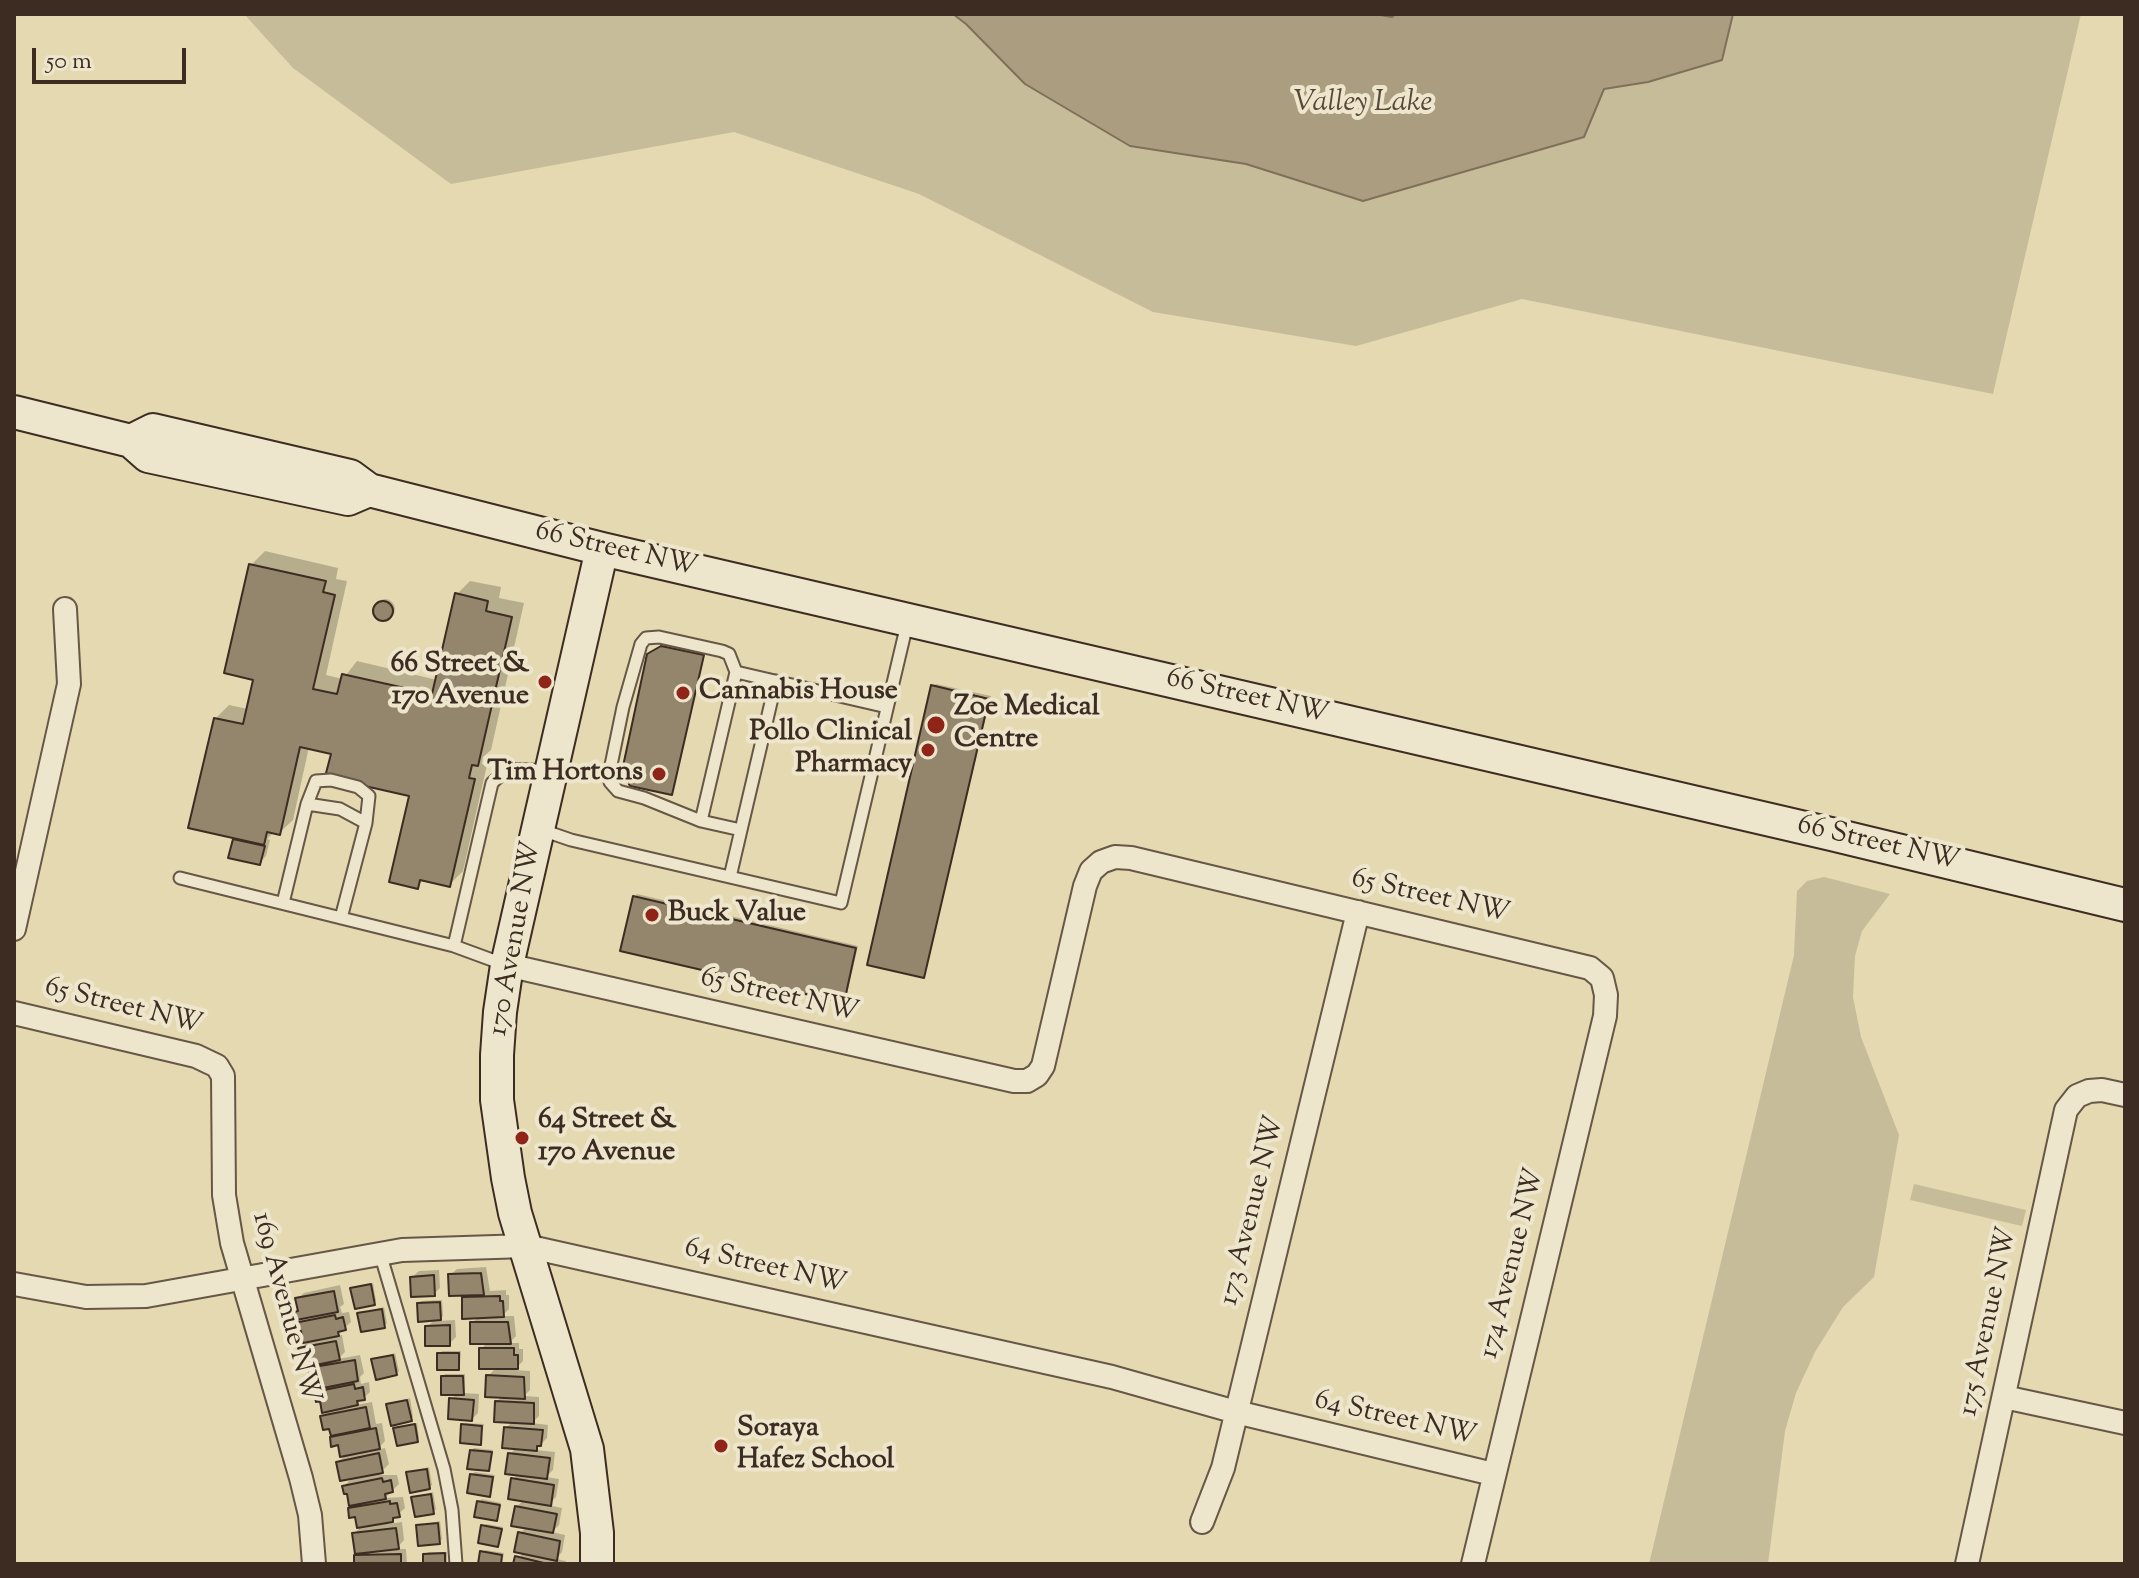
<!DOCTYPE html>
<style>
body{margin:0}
#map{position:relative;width:2139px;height:1578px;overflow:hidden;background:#e4d9b1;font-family:"Sorts Mill Goudy",serif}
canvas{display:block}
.frame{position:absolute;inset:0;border:16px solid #3c2c22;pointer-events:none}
.scale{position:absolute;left:32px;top:48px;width:154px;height:36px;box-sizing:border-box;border:4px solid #3c2c22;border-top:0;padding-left:10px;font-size:24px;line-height:28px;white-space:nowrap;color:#3c2c22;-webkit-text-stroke:6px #ede6cc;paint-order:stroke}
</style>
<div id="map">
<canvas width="2139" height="1578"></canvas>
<div class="frame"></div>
<div class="scale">50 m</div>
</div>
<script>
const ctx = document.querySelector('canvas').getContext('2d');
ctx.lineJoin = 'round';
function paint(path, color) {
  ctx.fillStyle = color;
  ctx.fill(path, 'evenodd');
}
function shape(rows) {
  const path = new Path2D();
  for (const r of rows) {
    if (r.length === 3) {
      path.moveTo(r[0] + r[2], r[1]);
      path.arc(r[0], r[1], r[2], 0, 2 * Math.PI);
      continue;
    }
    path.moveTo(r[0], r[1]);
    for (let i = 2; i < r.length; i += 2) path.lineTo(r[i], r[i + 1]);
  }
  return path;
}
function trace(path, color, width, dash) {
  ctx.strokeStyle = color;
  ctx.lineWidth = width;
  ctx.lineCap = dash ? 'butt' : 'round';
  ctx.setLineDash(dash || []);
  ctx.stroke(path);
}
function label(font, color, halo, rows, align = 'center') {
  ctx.font = font + ' "Sorts Mill Goudy",serif';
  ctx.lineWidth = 8;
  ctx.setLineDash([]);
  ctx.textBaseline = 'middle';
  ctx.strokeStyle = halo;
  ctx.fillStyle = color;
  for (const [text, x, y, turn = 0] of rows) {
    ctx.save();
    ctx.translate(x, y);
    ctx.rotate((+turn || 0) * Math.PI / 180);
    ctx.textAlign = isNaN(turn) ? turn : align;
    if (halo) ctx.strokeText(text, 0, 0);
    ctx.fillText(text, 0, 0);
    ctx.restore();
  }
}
paint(shape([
 [244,14,2081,14,1993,394,1522,299,1356,346,1153,312,919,194,734,132,451,184,293,68],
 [1824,877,1890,894,1862,931,1855,956,1853,997,1861,1037,1899,1135,1874,1277,1843,1307,1815,1352,1796,1393,1785,1431,1768,1564,1649,1564,1794,955,1797,891,1807,881],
 [1914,1184,2026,1210,2022,1226,1910,1200]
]), '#c7bc99');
const water = shape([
 [953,14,1375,14,1392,17,1396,14,1733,14,1722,60,1648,82,1604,89,1584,137,1363,201,1246,164,1130,146,1025,84,966,24,953,14]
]);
paint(water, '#ab9e80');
trace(water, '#7f705a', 2);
paint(shape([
 [265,551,338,568,336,579,347,581,326,675,343,679,357,661,437,680,457,594,470,581,501,587,499,598,524,603,491,750,483,757,482,764,487,765,463,871,449,885,425,879,417,886,411,794,333,752,309,747,293,820,279,833,274,832,267,839,270,840,266,856,259,863,234,840,237,837,215,719,229,705,248,709,255,678,251,565],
 [385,609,10],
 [665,644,705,653,672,793,652,652],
 [936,684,991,696,924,976,933,686],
 [637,894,858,946,846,998,843,1001,635,897],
 [486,1267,490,1291,506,1290,506,1295,509,1295,509,1309,502,1316,514,1316,516,1336,509,1343,519,1343,519,1349,523,1349,523,1361,514,1370,530,1371,530,1390,524,1396,539,1397,539,1416,532,1423,548,1425,547,1438,535,1450,555,1452,553,1470,546,1477,559,1479,556,1497,548,1505,562,1508,559,1525,552,1532,565,1535,562,1552,556,1559,566,1561,565,1564,516,1564,523,1552,520,1533,527,1527,516,1507,524,1500,513,1479,519,1473,510,1454,517,1447,506,1428,513,1421,497,1401,503,1396,488,1376,497,1367,481,1349,488,1342,472,1323,479,1316,464,1317,464,1294,450,1275,457,1269],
 [439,1270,440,1288,434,1294,412,1277,419,1271],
 [373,1283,376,1301,374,1303,352,1289],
 [340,1285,344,1304,340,1307,342,1313,349,1312,351,1322,336,1336,342,1335,345,1352,338,1359,360,1355,364,1373,360,1377,361,1384,369,1382,370,1392,356,1405,372,1402,376,1424,382,1423,385,1441,377,1450,385,1448,389,1464,378,1475,397,1475,399,1484,385,1498,403,1497,405,1508,388,1524,402,1522,404,1540,396,1549,406,1549,407,1564,357,1564,356,1556,361,1551,354,1533,359,1529,356,1514,350,1509,357,1502,344,1486,354,1476,338,1462,348,1453,339,1443,333,1444,331,1427,323,1416,330,1409,316,1393,320,1389,318,1375,311,1369,317,1362,301,1349,309,1340,296,1323,302,1317,296,1312,299,1309,297,1299,304,1293],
 [442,1300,443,1316,438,1321,455,1320,456,1337,449,1344,427,1327,435,1319,419,1304,421,1301],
 [384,1307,387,1323,384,1326,359,1314],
 [442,1351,461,1351,460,1366,458,1368,439,1354],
 [395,1353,399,1371,396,1373,373,1360],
 [445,1374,465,1374,465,1390,462,1393,479,1394,478,1413,472,1419,451,1399,458,1393,443,1377],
 [410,1398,413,1417,411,1419,388,1405],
 [417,1423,419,1438,417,1440,395,1429],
 [466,1423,484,1424,480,1442,463,1425],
 [474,1448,493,1450,489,1469,472,1450],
 [429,1467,432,1485,429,1487,408,1473],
 [475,1472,495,1475,490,1495,472,1475],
 [433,1492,436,1509,433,1512,413,1498],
 [482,1499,501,1503,496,1519,479,1502],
 [440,1521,442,1539,439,1542,418,1526],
 [486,1524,503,1527,498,1544,483,1526],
 [485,1550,504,1553,502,1564,480,1564],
 [428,1552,447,1552,447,1564,425,1564,425,1555]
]), '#0003');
const building = shape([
 [249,564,326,581,323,592,335,595,313,689,337,694,342,674,432,694,455,593,488,601,486,611,512,617,478,766,472,765,469,778,475,779,450,887,420,880,418,889,389,882,409,796,325,777,331,754,300,747,280,835,267,832,264,845,188,828,214,718,243,724,253,680,224,673,249,564],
 [383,611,10],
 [661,646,704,655,672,795,630,786,622,771,647,654,661,646],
 [931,685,989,699,924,978,867,965,931,685],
 [233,839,265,846,260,865,228,858,233,839],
 [633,896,856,948,844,1003,620,951,633,896],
 [481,1273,484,1295,449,1296,448,1274,481,1273],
 [434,1275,435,1296,411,1297,410,1277,434,1275],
 [371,1284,375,1305,355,1309,350,1288,371,1284],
 [334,1291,338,1312,296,1320,294,1312,298,1311,295,1298,334,1291],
 [500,1296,500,1301,503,1301,504,1317,462,1319,462,1297,500,1296],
 [440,1302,441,1320,418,1322,417,1303,440,1302],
 [382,1309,385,1328,361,1332,357,1313,382,1309],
 [335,1315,336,1319,343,1317,346,1330,338,1332,339,1336,303,1343,301,1331,295,1332,294,1323,335,1315],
 [470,1322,508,1322,511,1344,470,1344,470,1322],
 [450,1325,450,1346,425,1346,425,1326,450,1325],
 [336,1341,340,1360,306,1367,298,1348,336,1341],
 [479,1348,514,1348,514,1355,518,1355,518,1369,479,1369,479,1348],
 [437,1353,459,1353,459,1370,437,1370,437,1353],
 [393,1355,397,1375,376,1380,371,1359,393,1355],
 [355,1360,358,1381,318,1389,316,1377,310,1378,308,1368,355,1360],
 [486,1375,524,1377,525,1399,485,1397,486,1375],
 [441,1376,463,1376,464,1395,441,1395,441,1376],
 [354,1384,355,1389,363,1387,365,1400,357,1401,358,1405,322,1413,320,1401,316,1402,314,1392,354,1384],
 [449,1398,474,1400,472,1421,448,1419,449,1398],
 [407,1400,412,1421,391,1426,386,1404,407,1400],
 [495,1401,534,1403,534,1424,494,1422,495,1401],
 [366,1407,370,1428,331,1436,329,1429,323,1430,320,1416,366,1407],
 [415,1424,418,1442,397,1446,393,1428,415,1424],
 [461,1424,482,1426,481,1445,460,1443,461,1424],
 [504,1427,543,1430,541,1446,537,1446,537,1451,502,1448,504,1427],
 [376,1428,380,1449,340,1457,338,1445,331,1447,330,1437,376,1428],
 [470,1450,492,1452,489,1471,467,1469,470,1450],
 [379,1453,383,1473,340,1481,336,1462,379,1453],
 [508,1453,550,1458,547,1479,505,1474,508,1453],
 [427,1469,430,1489,410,1493,406,1472,427,1469],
 [470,1474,493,1477,490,1497,467,1493,470,1474],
 [382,1478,383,1482,391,1480,393,1492,385,1494,386,1499,349,1506,347,1494,344,1494,342,1486,382,1478],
 [511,1478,554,1485,551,1506,508,1499,511,1478],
 [431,1494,434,1514,415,1517,411,1497,431,1494],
 [390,1501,390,1504,397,1503,400,1517,393,1518,393,1522,357,1528,355,1517,349,1518,348,1508,390,1501],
 [477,1501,500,1505,497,1521,474,1517,477,1501],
 [515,1506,557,1514,553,1533,511,1526,515,1506],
 [438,1523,440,1544,418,1546,416,1525,438,1523],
 [481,1525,502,1529,498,1547,478,1543,481,1525],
 [396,1528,399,1549,355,1554,352,1533,396,1528],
 [518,1532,560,1541,557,1561,514,1552,518,1532],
 [480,1551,502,1555,501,1564,478,1564,480,1551],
 [445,1553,445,1564,423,1564,423,1554,445,1553],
 [401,1554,401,1564,354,1564,354,1555,401,1554],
 [515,1556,548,1564,513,1564,515,1556]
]);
paint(building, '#93866c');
trace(building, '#3c2c22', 2);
const lane = shape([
 [307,804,316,781,331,780,358,787,369,796,366,823],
 [701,821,644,798,618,791,610,782,610,770,623,707,641,644,646,638,659,637,722,651,729,654,736,672],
 [542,830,571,840,841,903,907,624],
 [741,830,776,681],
 [730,877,741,830,701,821,736,672,887,707],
 [180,878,454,946],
 [283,903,307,804,340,809,366,823,341,918],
 [503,964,454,946,492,783,507,769,550,771],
 [380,1253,444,1469,452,1510,456,1564]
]);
const street = shape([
 [14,929,69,684,65,609],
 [507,965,1014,1081,1027,1081,1037,1075,1043,1066,1085,886,1091,871,1101,862,1115,857,1131,858,1590,968,1602,978,1606,995,1605,1016,1473,1564],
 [14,1013,196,1056,217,1066,223,1076,224,1195,232,1243,301,1478,310,1515,314,1564],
 [14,1284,86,1297,146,1296,402,1250,526,1246,1112,1377,1236,1412,1493,1474],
 [2004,1397,2125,1423],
 [1202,1522,1223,1468,1358,912],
 [1967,1564,2066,1110,2077,1096,2089,1091,2102,1090,2125,1095]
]);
const secondary = shape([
 [14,412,131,441,148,456,348,499,369,490],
 [131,441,153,430,350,476,369,490,602,549,1831,834,2125,905],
 [597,1564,597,1533,587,1449,515,1213,508,1178,497,1100,497,1055,500,1012,507,965,602,549]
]);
trace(lane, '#665746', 15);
trace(street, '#665746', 26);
trace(secondary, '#3c2c22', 36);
trace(lane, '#ede6cc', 11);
trace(street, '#ede6cc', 22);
trace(secondary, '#ede6cc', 32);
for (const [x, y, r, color] of [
 [545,682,8,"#8f2418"],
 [683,693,8,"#8f2418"],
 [936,725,10,"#8f2418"],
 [928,750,8,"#8f2418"],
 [659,774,8,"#8f2418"],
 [652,915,8,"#8f2418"],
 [522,1138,8,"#8f2418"],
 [721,1446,8,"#8f2418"]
]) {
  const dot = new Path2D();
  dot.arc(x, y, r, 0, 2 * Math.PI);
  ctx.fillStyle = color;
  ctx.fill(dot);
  trace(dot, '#ede6cc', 3);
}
label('28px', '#3c2c22', '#ede6cc', [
 ["66 Street NW",616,551,13],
 ["66 Street NW",1247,698,13],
 ["66 Street NW",1878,845,13],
 ["65 Street NW",1430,898,13],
 ["170 Avenue NW",517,939,-80],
 ["65 Street NW",779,997,13],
 ["65 Street NW",123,1008,14],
 ["173 Avenue NW",1254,1211,-76],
 ["174 Avenue NW",1514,1264,-76],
 ["64 Street NW",765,1268,13],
 ["169 Avenue NW",284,1308,75],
 ["175 Avenue NW",1990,1322,-78],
 ["64 Street NW",1395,1420,13]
]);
label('bold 28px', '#3c2c22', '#ede6cc', [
 ["66 Street &",529,666,"right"],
 ["170 Avenue",529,698,"right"],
 ["Cannabis House",699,693],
 ["Zoe Medical",954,709],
 ["Centre",954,741],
 ["Pollo Clinical",912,734,"right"],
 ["Pharmacy",912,766,"right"],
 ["Tim Hortons",643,774,"right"],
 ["Buck Value",668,915],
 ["64 Street &",538,1122],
 ["170 Avenue",538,1154],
 ["Soraya",737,1430],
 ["Hafez School",737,1462]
], 'left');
label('italic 30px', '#58483a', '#ede6cc', [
 ["Valley Lake",1363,105]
]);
</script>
